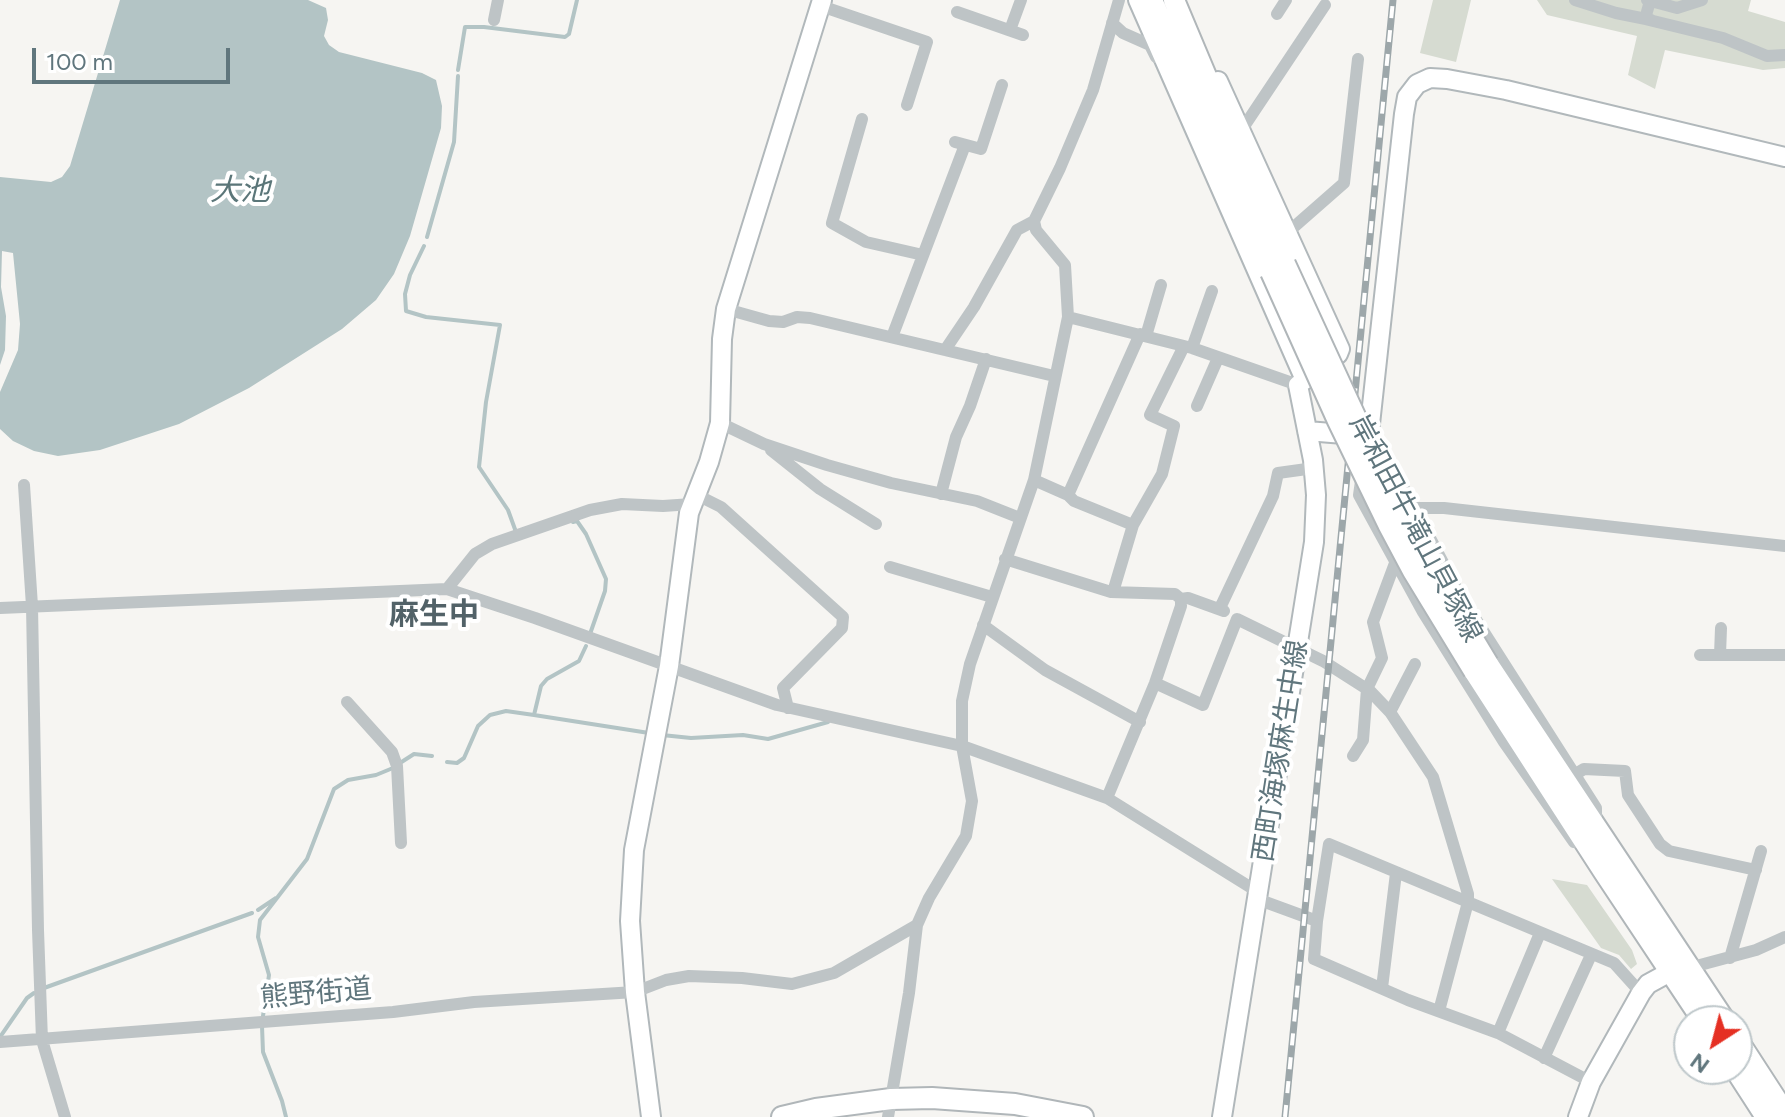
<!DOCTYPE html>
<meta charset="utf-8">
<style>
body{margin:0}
#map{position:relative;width:1785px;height:1117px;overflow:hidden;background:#f6f5f2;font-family:Figtree,sans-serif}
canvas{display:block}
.north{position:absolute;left:1673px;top:1005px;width:80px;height:80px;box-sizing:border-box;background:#fff;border:2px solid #bfc8cb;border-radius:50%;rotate:216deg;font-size:22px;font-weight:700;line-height:32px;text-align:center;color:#60767d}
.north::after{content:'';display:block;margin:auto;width:28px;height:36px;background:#e53023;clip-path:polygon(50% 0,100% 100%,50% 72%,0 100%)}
.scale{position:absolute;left:32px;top:48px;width:198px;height:36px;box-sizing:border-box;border:4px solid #60767d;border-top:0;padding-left:10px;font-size:24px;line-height:28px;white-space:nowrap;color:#60767d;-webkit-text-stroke:6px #fff;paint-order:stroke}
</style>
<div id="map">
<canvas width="1785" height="1117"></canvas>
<div class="north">N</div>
<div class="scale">100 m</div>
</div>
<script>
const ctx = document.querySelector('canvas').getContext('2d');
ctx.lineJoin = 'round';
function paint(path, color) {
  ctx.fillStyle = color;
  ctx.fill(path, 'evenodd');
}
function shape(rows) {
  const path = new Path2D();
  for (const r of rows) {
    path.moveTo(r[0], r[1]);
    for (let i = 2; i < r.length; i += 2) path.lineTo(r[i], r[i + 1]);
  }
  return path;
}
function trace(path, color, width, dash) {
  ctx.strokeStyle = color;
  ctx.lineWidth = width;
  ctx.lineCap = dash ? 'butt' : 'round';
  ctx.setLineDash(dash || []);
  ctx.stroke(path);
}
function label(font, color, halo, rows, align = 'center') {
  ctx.font = font + ' Figtree,"Noto Sans JP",sans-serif';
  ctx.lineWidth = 8;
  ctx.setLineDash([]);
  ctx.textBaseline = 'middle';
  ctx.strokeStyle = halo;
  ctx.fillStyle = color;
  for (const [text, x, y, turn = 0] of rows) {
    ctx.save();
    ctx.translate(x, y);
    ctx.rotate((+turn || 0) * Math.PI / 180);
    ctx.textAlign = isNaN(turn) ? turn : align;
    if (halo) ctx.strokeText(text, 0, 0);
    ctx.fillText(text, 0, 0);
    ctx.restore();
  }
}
paint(shape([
 [1433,0,1471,0,1456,62,1420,53],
 [1537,0,1751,0,1748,11,1785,22,1785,68,1763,70,1665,50,1655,89,1628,75,1637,36,1547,15],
 [1552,879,1587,885,1632,950,1637,964,1631,969,1619,955,1601,948]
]), '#d6dbd1');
paint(shape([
 [120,0,308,0,326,8,328,20,324,36,329,45,339,52,422,73,436,80,442,106,441,128,410,236,394,274,376,300,342,329,249,388,179,424,100,450,58,456,34,451,13,441,0,429,0,392,18,350,20,324,13,253,2,251,1,287,6,316,5,350,0,365,0,177,51,182,62,177,70,166]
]), '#b3c4c5');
trace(shape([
 [458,70,465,27,484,27,565,37,569,34,577,0],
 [427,237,454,142,458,76],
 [424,246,410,275,405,294,406,311,426,317,500,325,486,402,479,467,508,510,516,532],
 [573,522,577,521,586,534,606,579,605,591,590,634],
 [534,715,649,733],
 [662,735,691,738,743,735,768,739,828,722],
 [447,762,457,763,464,758,478,726,490,715,506,711,534,715,541,686,547,679,579,661,586,646],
 [400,763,414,754,432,756],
 [258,910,276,898],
 [44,988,252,913],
 [263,1016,269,975,258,937,260,920,307,859,334,789,348,780,376,775,393,768],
 [262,1026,263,1052,282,1101,286,1117],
 [0,1037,27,998,34,993]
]), '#b3c4c5', 4);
const secondary = shape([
 [1138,0,1305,380],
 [1218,81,1340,349,1338,354,1298,385,1313,460,1316,495,1314,542,1222,1117],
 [1370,424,1404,114,1407,97,1417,84,1430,78,1447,79,1506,90,1785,157],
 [1307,431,1356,435],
 [651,1117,635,992,630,921,634,850,669,666,689,513,709,462,720,423,722,339,726,309,822,0],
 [1578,1117,1591,1082,1641,993,1648,984,1670,972]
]);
const primary = shape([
 [1152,0,1271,272],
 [1174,0,1285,264],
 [1488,664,1725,1021],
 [1474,671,1604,872,1703,1021],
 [1737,1039,1785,1113],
 [1735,1069,1766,1117],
 [782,1117,816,1109,891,1099,932,1098,1015,1104,1083,1117]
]);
trace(secondary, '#b1b8bb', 22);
trace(primary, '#b0b6b9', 24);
trace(shape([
 [1575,0,1616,13,1651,20],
 [1647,0,1677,8,1702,0],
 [1650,1,1645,19,1723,38,1767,56,1785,55],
 [821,6,927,42,907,105],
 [957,12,1023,35],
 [1277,14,1286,0],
 [494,20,498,0],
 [1112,23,1123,33,1150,45,1156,57],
 [1010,30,1021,0],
 [862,119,832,223,866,242,923,255],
 [1241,131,1325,5],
 [955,142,981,149,1002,85],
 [1287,233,1344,183,1358,59],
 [726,309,769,321,783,322,797,317,810,318,1054,376],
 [1068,317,1192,348,1298,385],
 [1146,336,1161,285],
 [892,337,965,145],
 [1192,348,1212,291],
 [945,350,974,307,1017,230,1034,221],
 [1197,406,1218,358],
 [720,423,764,444,827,465,891,483,977,501,1020,518],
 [1370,424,1459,593,1596,808,1596,823],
 [771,450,820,489,876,524],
 [1362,474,1359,495,1423,612,1504,742,1574,842],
 [1034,480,1068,495,1140,334],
 [24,485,32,606,38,930,42,1040,65,1117],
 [941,494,956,437,970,406,986,359],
 [1068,495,1074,501,1133,525,1113,592],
 [694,498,705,499,721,507,843,617,842,628,783,688,788,708],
 [1413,508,1444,508,1785,546],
 [1133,525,1162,474,1174,426,1150,415,1184,346],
 [1005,559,1111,592,1175,594,1181,599,1181,606,1155,683,1107,798],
 [890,567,992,597],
 [447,589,475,554,492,544,590,510,622,504,663,506,692,504],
 [1181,599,1188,598,1224,611],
 [0,608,447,589,535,618,777,705,962,746,1107,798,1258,892],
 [1220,608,1273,496,1278,473,1314,468],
 [983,625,1045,670,1140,722],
 [1700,655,1785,655],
 [1720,655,1721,628],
 [1155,683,1203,705,1237,619,1323,661,1370,691,1390,712,1433,777,1468,894,1468,902,1439,1011],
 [347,702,392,752,397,766,401,843],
 [1390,712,1415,664],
 [1353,756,1363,740,1367,689,1382,658,1373,622,1395,563],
 [1574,775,1584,769,1625,771,1628,795,1660,844,1669,851,1756,870],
 [1257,899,1317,921],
 [1730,958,1761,851],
 [1685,969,1756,950,1785,937],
 [1382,988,1396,873],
 [1498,1033,1540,933],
 [0,1042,393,1012,474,1002,635,992,666,980,689,976,742,978,792,984,834,973,917,925],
 [1544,1058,1591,955],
 [1591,1082,1498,1033,1408,1000,1314,959,1317,921,1329,844,1614,963,1641,993],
 [888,1117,909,993,917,925,929,898,966,836,972,801,962,746,962,701,970,664,1034,480,1068,317,1065,265,1036,230,1034,221,1060,168,1093,90,1119,0]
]), '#bec4c6', 12);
trace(secondary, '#fff', 18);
trace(primary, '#fff', 20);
const rail = shape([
 [1285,1117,1393,0]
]);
trace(rail, '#9da7aa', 7);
trace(rail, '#fff', 4, [12]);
const primaryBridge = shape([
 [1285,264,1389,490,1435,576,1488,664],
 [1271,272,1338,421,1388,524,1413,571,1474,671]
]);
trace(primaryBridge, '#b0b6b9', 24, []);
trace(primaryBridge, '#fff', 20);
label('28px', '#60767d', '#fff', [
 ["岸和田牛滝山貝塚線",1415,529,62],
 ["西町海塚麻生中線",1281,751,-81],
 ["熊野街道",316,994,-5]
]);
label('italic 30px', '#5b7679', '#fff', [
 ["大池",240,191]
]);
label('bold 30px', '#526268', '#fff', [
 ["麻生中",434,615]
]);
</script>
